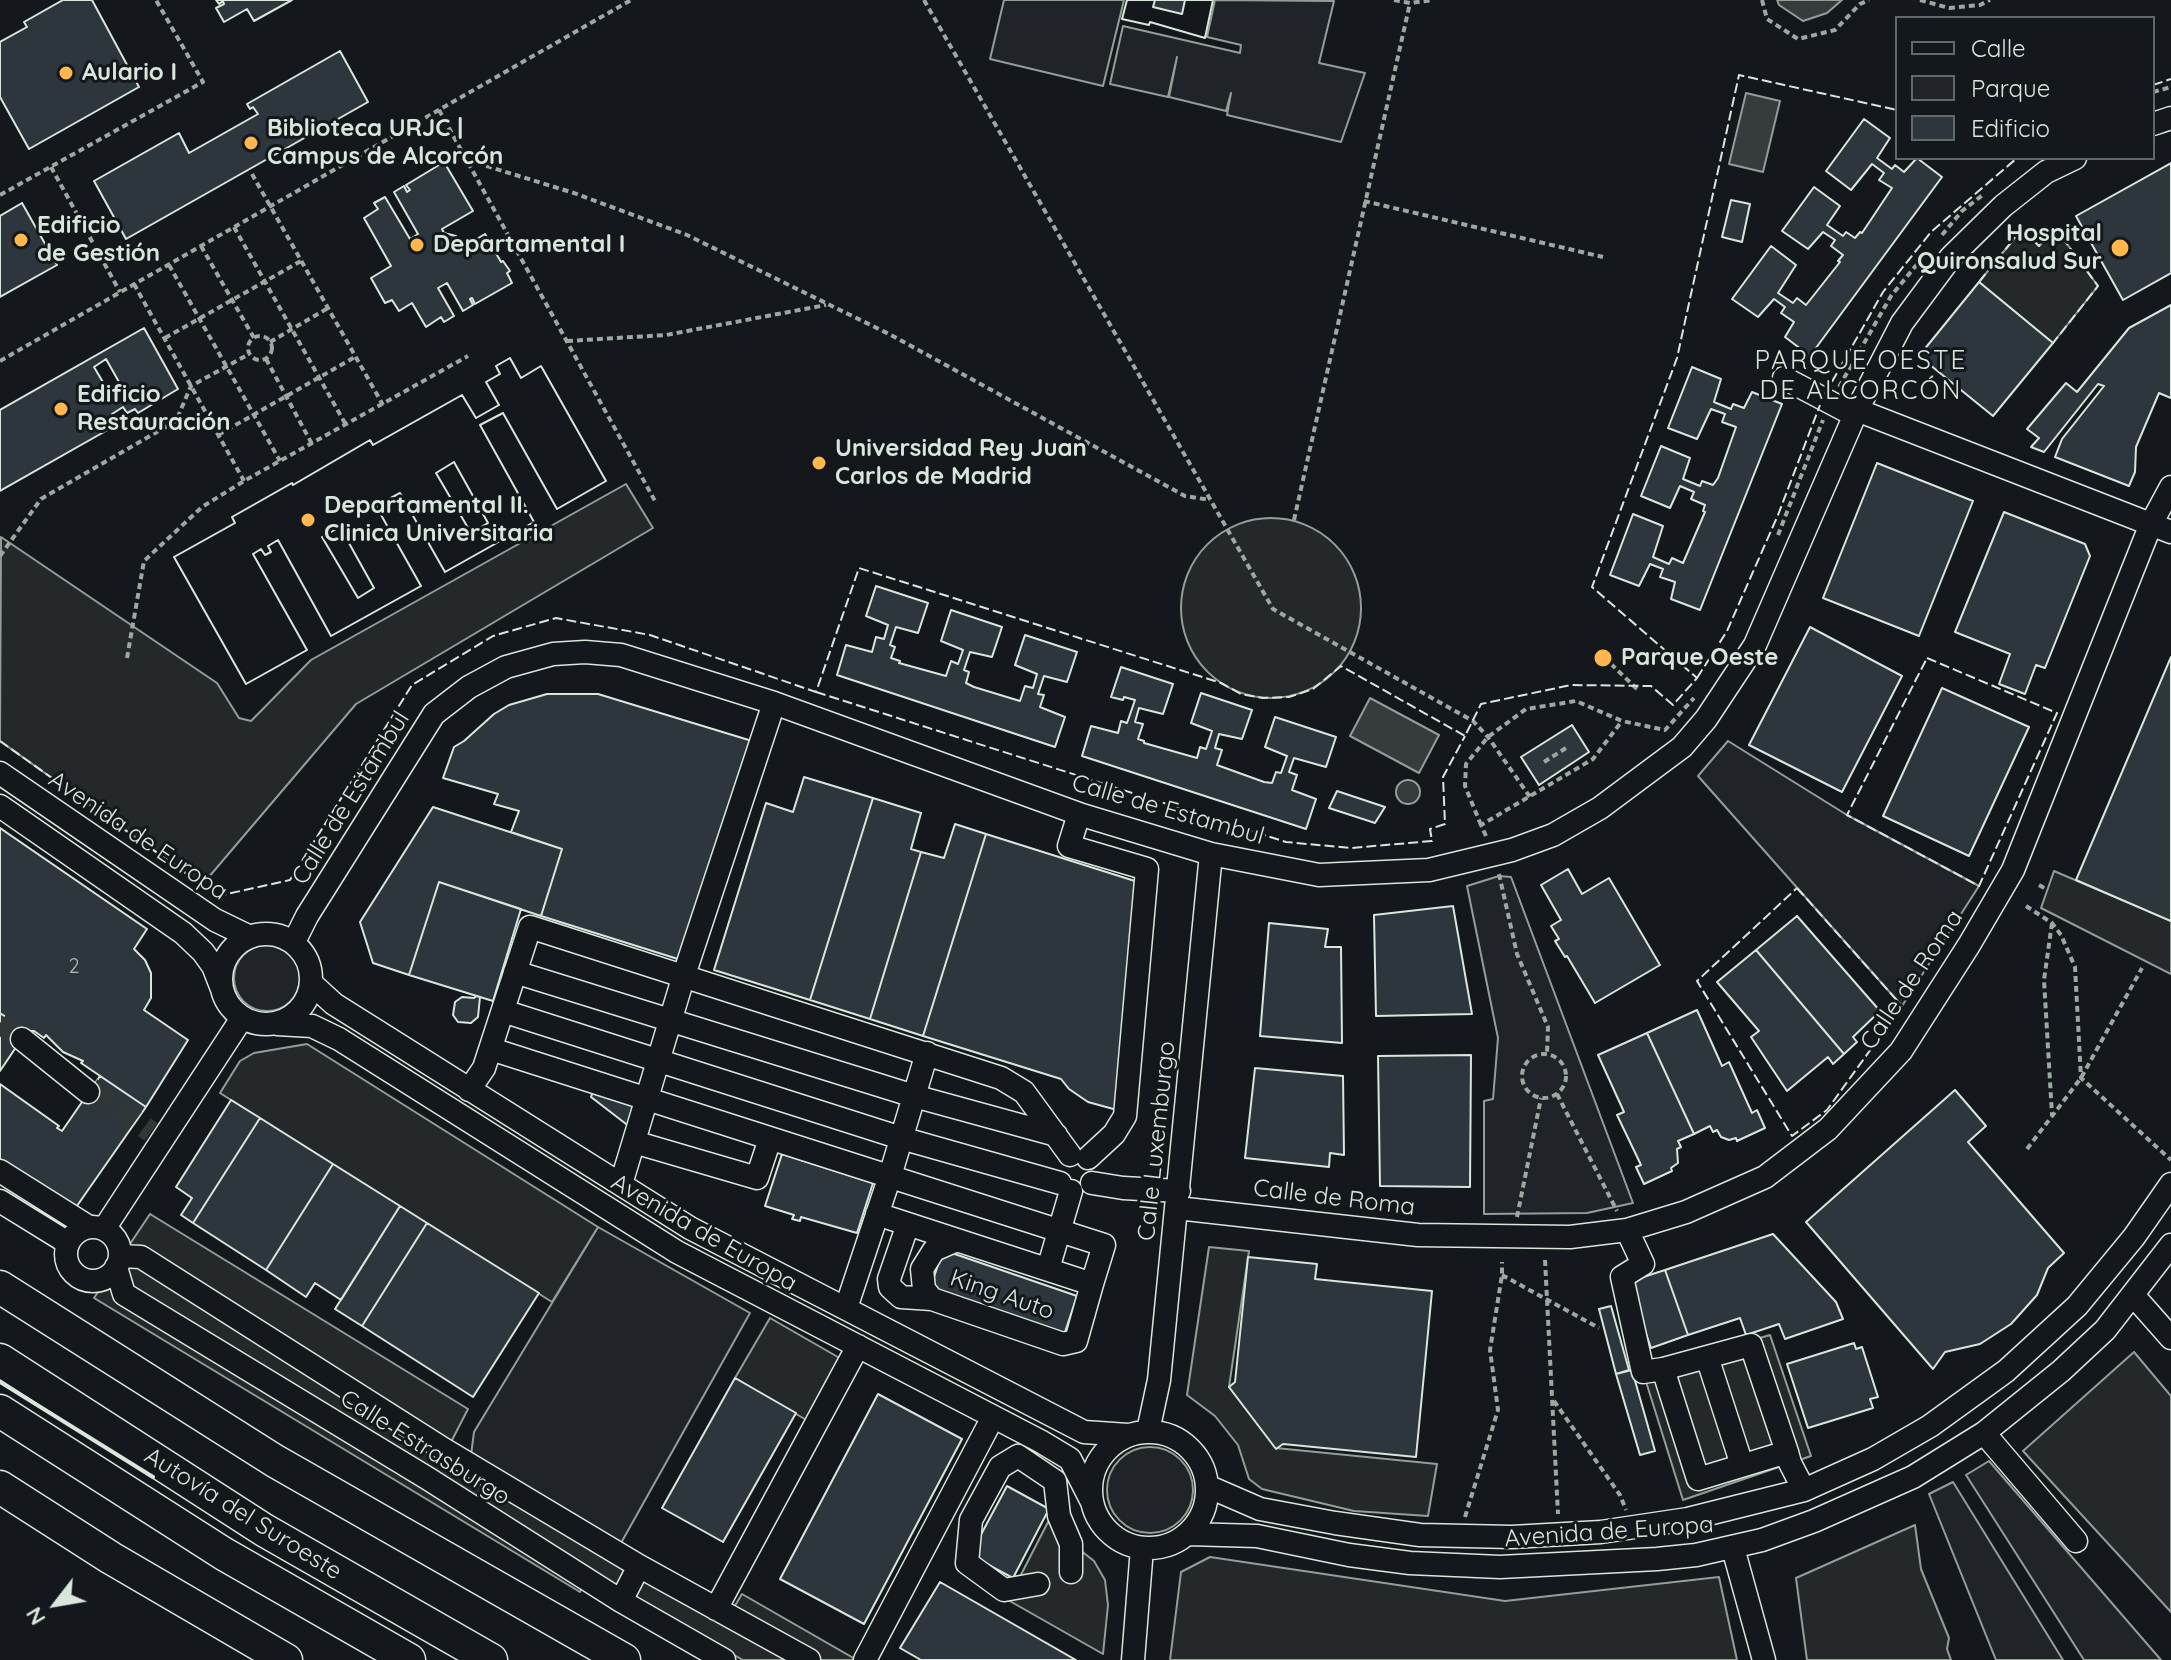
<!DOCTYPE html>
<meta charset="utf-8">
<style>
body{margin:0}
#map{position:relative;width:2171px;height:1660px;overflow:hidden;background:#14181c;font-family:Quicksand,sans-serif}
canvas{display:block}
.legend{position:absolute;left:1895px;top:16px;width:260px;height:144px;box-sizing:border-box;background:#14181c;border:2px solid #626a69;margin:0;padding:10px 14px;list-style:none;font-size:24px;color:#d8e6dc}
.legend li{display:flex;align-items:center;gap:16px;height:40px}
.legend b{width:40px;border:2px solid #626a69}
.north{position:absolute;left:16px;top:1564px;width:80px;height:80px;-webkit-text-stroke:6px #14181c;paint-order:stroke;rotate:239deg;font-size:22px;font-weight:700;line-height:32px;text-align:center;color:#d8e6dc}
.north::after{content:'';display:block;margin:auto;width:28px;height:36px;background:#d8e6dc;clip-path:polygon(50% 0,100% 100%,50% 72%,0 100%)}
</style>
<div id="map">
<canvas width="2171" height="1660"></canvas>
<ul class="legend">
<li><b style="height:10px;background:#14181c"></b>Calle</li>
<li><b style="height:22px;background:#202428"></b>Parque</li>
<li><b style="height:22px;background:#2c363c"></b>Edificio</li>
</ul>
<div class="north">N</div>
</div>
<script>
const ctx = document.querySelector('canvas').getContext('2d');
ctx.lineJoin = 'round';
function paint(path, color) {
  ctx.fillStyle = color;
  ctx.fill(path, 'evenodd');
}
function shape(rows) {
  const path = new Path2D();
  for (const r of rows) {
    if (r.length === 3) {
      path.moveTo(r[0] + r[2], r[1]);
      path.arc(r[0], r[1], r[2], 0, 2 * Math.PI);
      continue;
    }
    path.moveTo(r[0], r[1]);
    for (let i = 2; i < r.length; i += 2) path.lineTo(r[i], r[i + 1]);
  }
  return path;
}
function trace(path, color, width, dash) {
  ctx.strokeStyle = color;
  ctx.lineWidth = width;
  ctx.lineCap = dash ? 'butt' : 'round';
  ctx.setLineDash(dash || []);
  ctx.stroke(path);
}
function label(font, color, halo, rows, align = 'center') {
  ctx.font = font + ' Quicksand,sans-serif';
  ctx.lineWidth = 6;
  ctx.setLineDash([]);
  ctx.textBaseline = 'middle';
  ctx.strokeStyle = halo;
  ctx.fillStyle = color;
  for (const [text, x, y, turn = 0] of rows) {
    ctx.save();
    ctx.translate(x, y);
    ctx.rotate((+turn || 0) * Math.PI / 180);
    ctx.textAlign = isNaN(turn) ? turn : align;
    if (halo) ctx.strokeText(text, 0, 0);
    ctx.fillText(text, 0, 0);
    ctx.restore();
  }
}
const green = shape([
 [1004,0,1124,0,1103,86,990,59,1004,0],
 [1215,0,1334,1,1319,63,1365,73,1341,142,1227,115,1231,93,1226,111,1169,97,1177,57,1168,97,1110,84,1123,26,1240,53,1241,45,1207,37,1215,0],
 [1728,741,1847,815,1979,886,1902,1006,1698,776,1728,741],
 [1499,876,1511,877,1633,1203,1587,1213,1484,1214,1484,1101,1493,1099,1498,1038,1467,886,1499,876],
 [267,978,33],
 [598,1227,750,1313,621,1543,471,1455,474,1432,598,1227],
 [1150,1490,43],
 [1989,1461,2161,1660,2084,1660,1966,1475,1989,1461],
 [1953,1482,2063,1660,1996,1660,1929,1494,1953,1482]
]);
paint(green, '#202428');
trace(green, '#939e99', 2);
const parking = shape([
 [2022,229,2039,246,2056,229,2098,286,2053,343,1979,282,2022,229],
 [626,484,653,528,356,704,202,885,0,741,1,537,217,683,239,718,251,721,311,660,626,484],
 [1271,608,90],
 [2054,871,2171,921,2171,974,2041,908,2054,871],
 [307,1044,598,1227,552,1302,220,1093,240,1061,254,1053,307,1044],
 [150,1214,468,1409,450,1444,733,1609,742,1594,857,1660,743,1660,587,1573,580,1592,94,1298,150,1214],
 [1209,1247,1249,1251,1229,1387,1276,1448,1437,1464,1428,1516,1354,1511,1262,1489,1249,1479,1238,1445,1215,1416,1187,1395,1209,1247],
 [770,1318,843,1360,808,1421,735,1378,770,1318],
 [1770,1335,1811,1456,1683,1500,1643,1372,1770,1335],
 [2134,1352,2171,1396,2171,1612,2023,1451,2134,1352],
 [1048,1522,1066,1539,1094,1561,1105,1580,1108,1605,1103,1654,1008,1600,1048,1522],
 [1915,1525,1921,1569,1949,1638,1947,1649,1951,1660,1807,1660,1796,1578,1915,1525],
 [1210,1557,1505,1601,1719,1577,1737,1660,1170,1660,1181,1572,1210,1557]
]);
paint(parking, '#24282b');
trace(parking, '#939e99', 2);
const water = shape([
 [1777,0,1842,0,1827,13,1803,21,1779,5,1777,0],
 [1746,93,1780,101,1763,172,1729,164,1746,93],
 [1370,698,1439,735,1419,773,1350,736,1370,698],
 [1408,792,12]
]);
paint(water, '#363b3e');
trace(water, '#939e99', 2);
const building = shape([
 [63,0,92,0,139,87,29,149,0,97,0,42,27,27,24,22,63,0],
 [216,0,292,0,254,21,247,9,224,22,216,8,224,4,223,1,219,4,216,0],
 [1127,0,1155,0,1153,7,1182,14,1185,0,1213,0,1205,38,1150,22,1149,25,1122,19,1127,0],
 [1127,0,1213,0,1205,38,1150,22,1149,25,1122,19,1127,0],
 [340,51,368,102,126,239,94,181,179,133,189,153,258,114,253,107,250,109,247,104,340,51],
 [1864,119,1890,138,1877,158,1892,169,1895,165,1904,172,1917,158,1942,177,1810,356,1785,337,1794,322,1781,313,1785,307,1774,299,1758,317,1732,299,1771,246,1796,265,1778,293,1793,303,1797,298,1806,305,1840,262,1838,261,1843,255,1831,246,1835,240,1823,232,1808,249,1782,231,1814,187,1840,206,1827,225,1843,236,1846,232,1855,238,1860,232,1862,233,1892,188,1879,180,1884,173,1872,164,1851,190,1826,171,1864,119],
 [444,162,473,211,442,229,444,233,456,236,455,252,485,234,501,262,503,261,510,271,507,273,512,283,475,304,472,298,470,299,473,305,463,311,447,283,438,288,454,316,444,322,441,317,426,327,412,303,399,311,392,300,385,303,371,278,391,266,364,218,378,209,374,203,385,197,410,239,418,234,394,192,404,186,407,192,410,190,406,185,444,162],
 [2171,163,2171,273,2123,300,2076,216,2171,163],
 [1731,200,1750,204,1742,242,1722,237,1731,200],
 [22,203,57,265,0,297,0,216,22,203],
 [1979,282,2053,343,1993,416,1919,356,1979,282],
 [2171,305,2171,398,2159,393,2136,447,2135,472,2129,486,2055,457,2062,439,2104,386,2098,384,2044,452,2031,447,2039,438,2027,429,2066,383,2077,392,2129,328,2171,305],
 [144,328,178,389,138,413,135,409,127,413,123,407,112,414,118,424,0,491,0,410,144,328],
 [106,359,119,382,107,389,94,367,106,359],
 [510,358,521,378,541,366,606,481,557,509,503,413,480,425,534,522,445,572,400,493,376,506,421,586,331,636,278,540,268,546,271,552,265,555,261,549,253,554,307,650,246,684,174,557,235,523,232,517,292,483,293,485,370,440,373,445,462,395,476,418,499,405,486,382,500,374,496,366,510,358],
 [454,462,488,523,471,533,436,473,454,462],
 [340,527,374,588,358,598,322,537,340,527],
 [510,358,521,378,541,366,606,481,557,509,503,413,480,425,534,522,445,572,400,493,376,506,421,586,331,636,278,540,268,546,271,552,265,555,261,549,253,554,307,650,246,684,174,557,235,523,232,517,292,483,293,485,370,440,373,445,462,395,476,418,499,405,486,382,500,374,496,366,510,358],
 [454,462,488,523,471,533,436,473,454,462],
 [340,527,374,588,358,598,322,537,340,527],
 [1692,367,1721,379,1714,402,1731,409,1733,404,1744,408,1752,392,1782,404,1700,610,1671,599,1675,582,1660,577,1663,569,1650,564,1639,586,1610,575,1633,514,1663,526,1653,557,1669,564,1672,558,1683,563,1705,512,1703,511,1705,505,1691,499,1694,492,1680,486,1670,508,1641,496,1661,446,1690,458,1683,479,1700,486,1702,481,1713,485,1718,478,1736,427,1722,422,1725,414,1711,409,1697,439,1668,428,1692,367],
 [1877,463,1973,501,1919,636,1823,598,1877,463],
 [2004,512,2085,544,2090,556,2045,668,2036,665,2025,694,1999,684,2010,654,1955,632,2004,512],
 [876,586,928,603,918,633,896,627,890,645,895,647,891,658,900,661,899,663,946,676,951,661,958,664,963,650,941,641,951,610,1002,627,992,657,970,652,964,670,969,672,966,683,974,687,1020,701,1025,686,1033,688,1037,674,1015,665,1025,635,1077,652,1067,682,1044,676,1038,694,1044,695,1040,707,1065,717,1055,747,837,675,846,645,872,652,876,637,884,639,888,625,866,616,876,586],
 [1810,627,1902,676,1842,792,1749,745,1810,627],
 [2171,657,2171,921,2076,880,2171,657],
 [1121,667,1173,684,1163,714,1139,708,1135,722,1143,724,1138,739,1144,741,1144,743,1197,758,1200,747,1206,749,1212,731,1191,723,1201,693,1252,710,1242,739,1219,734,1215,748,1222,750,1217,765,1264,782,1272,783,1276,772,1281,773,1287,756,1265,747,1275,717,1336,737,1326,767,1294,758,1289,772,1297,775,1292,790,1316,799,1306,829,1082,756,1091,726,1118,733,1121,721,1127,723,1135,700,1124,697,1123,700,1111,697,1121,667],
 [1942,688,2029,727,1969,856,1883,816,1942,688],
 [547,694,598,694,752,741,681,960,541,916,562,849,511,832,519,811,494,804,498,794,443,778,454,747,464,741,494,714,509,705,547,694],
 [1572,725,1589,752,1539,785,1521,757,1572,725],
 [804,777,873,798,810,1000,714,970,766,803,793,812,804,777],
 [1337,791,1385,807,1375,823,1329,808,1337,791],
 [873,798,921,813,911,849,921,852,870,1019,810,1000,873,798],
 [433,807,562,849,541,916,439,882,409,975,373,963,360,922,433,807],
 [955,824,986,834,923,1036,870,1019,921,852,944,858,955,824],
 [0,828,147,929,134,949,145,960,151,973,151,998,144,1010,188,1040,146,1107,81,1063,83,1061,63,1052,46,1035,44,1038,34,1031,27,1031,0,1013,0,828],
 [986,834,1138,882,1117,1110,1088,1102,1069,1089,1061,1079,923,1036,986,834],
 [1568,869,1582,894,1609,878,1660,965,1595,1003,1567,956,1565,957,1555,941,1559,939,1551,926,1561,920,1541,885,1568,869],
 [439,882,521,909,493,1001,409,975,439,882],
 [1453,906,1472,1014,1376,1016,1374,915,1453,906],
 [1797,916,1880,1011,1853,1037,1857,1042,1844,1054,1756,950,1797,916],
 [1269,923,1328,929,1325,947,1341,947,1342,1043,1260,1036,1269,923],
 [1756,950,1844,1054,1833,1064,1828,1057,1787,1091,1751,1037,1759,1031,1717,982,1756,950],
 [476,996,480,997,478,1017,471,1023,458,1022,453,1015,455,1002,462,997,474,998,476,996],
 [1697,1010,1722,1066,1729,1062,1752,1113,1757,1110,1765,1128,1737,1141,1736,1138,1729,1140,1721,1137,1717,1130,1713,1132,1710,1126,1694,1134,1647,1033,1697,1010],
 [0,1013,27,1031,0,1071,0,1013],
 [1647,1033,1694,1134,1678,1141,1681,1147,1677,1149,1678,1163,1671,1168,1672,1171,1644,1184,1636,1167,1641,1165,1617,1115,1624,1112,1598,1055,1647,1033],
 [1471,1055,1470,1187,1380,1186,1378,1056,1471,1055],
 [1255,1068,1343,1076,1344,1155,1330,1153,1329,1167,1245,1158,1255,1068],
 [100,1076,146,1107,72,1213,0,1163,0,1084,59,1126,57,1128,62,1131,100,1076],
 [594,1088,638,1102,630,1127,591,1097,594,1088],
 [1955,1090,1986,1126,1968,1142,2064,1253,2048,1268,2037,1295,2011,1324,1980,1344,1945,1352,1933,1369,1806,1222,1955,1090],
 [231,1100,260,1118,193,1223,181,1215,192,1198,176,1187,231,1100],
 [260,1118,333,1164,266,1270,193,1223,260,1118],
 [782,1154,873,1183,857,1233,801,1217,800,1221,792,1219,794,1215,765,1206,782,1154],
 [333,1164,400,1206,341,1300,315,1283,306,1297,266,1270,333,1164],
 [400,1206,427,1223,362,1326,335,1309,400,1206],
 [427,1223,539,1293,473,1397,362,1326,427,1223],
 [1773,1234,1836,1302,1843,1319,1785,1339,1779,1324,1746,1335,1740,1318,1688,1335,1665,1270,1773,1234],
 [943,1250,1077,1296,1063,1338,929,1292,943,1250],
 [1248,1257,1317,1264,1315,1279,1432,1291,1416,1457,1283,1444,1276,1449,1229,1387,1235,1382,1248,1257],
 [1665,1270,1688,1335,1651,1348,1628,1282,1665,1270],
 [1611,1306,1629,1370,1616,1374,1599,1309,1611,1306],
 [1854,1343,1856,1349,1862,1347,1878,1397,1870,1399,1873,1408,1808,1428,1787,1364,1854,1343],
 [1632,1370,1655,1451,1640,1455,1616,1374,1632,1370],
 [735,1378,796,1413,723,1542,662,1508,735,1378],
 [878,1394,962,1439,864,1624,780,1579,878,1394],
 [1007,1486,1049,1509,1013,1578,970,1555,1007,1486],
 [940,1582,1076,1660,921,1660,900,1648,940,1582]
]);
paint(building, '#2c363c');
trace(building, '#d8e6dc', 2);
trace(shape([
 [0,1023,22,1039],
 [91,1088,151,1132]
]), '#313739', 22, [22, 11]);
const minor = shape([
 [2153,124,2171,118],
 [1784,378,1854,415],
 [1857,410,2171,532],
 [0,773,215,920,250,937],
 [0,806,183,933,203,952,213,966,222,989],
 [1079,814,1069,846,1147,869,1125,1116,1114,1134,1088,1158],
 [266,979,45],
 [294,942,307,916,434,714,469,687,506,667,553,654,585,652,621,655,774,703,1082,815,1211,854,1319,875,1429,870,1512,850,1553,835,1600,808,1682,747,1706,719,1755,645,1857,410,1902,323,1951,257,2003,206,2046,172,2075,158],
 [515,972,914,1096,1056,1135],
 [312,984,334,1004,690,1228,1084,1432,1128,1435],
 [503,1011,901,1138,1060,1183],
 [277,1024,312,1026,339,1039,677,1252,1040,1441,1070,1459,1092,1502],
 [22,1039,88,1092],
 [491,1049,1104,1245,1092,1284,877,1214],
 [469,1090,484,1068,530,927,1001,1078,1024,1092,1070,1155],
 [634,1142,757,1178,770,1139],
 [0,1171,89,1227],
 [1092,1183,1123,1188,1179,1191],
 [621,1184,684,975,774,703],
 [0,1201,68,1243],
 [1177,1208,1418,1235,1570,1237,1627,1230,1686,1212,1765,1177,1828,1129,1901,1051,1969,945,2013,870,2151,524,2171,487],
 [908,1224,889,1279,890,1287,901,1297,932,1299],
 [93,1254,27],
 [104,1229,242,1018],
 [1627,1230,1643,1264,1622,1277,1643,1372,1663,1369],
 [957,1240,934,1250,922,1269,924,1289,932,1299,1063,1344,1076,1341,1092,1284],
 [120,1256,141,1257,445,1450,639,1566,809,1660],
 [116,1267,124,1294,427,1478,621,1601,724,1660],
 [1048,1269,1071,1191],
 [2133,1295,2171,1338],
 [846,1308,890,1176,927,1053],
 [1707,1357,1742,1465],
 [1148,1431,1159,1380,1211,854],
 [1149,1490,58],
 [1984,1433,2076,1541],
 [1787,1452,1698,1479,1663,1369,1751,1345,1787,1452,1790,1463,1804,1490],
 [1207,1486,1260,1509,1335,1523,1420,1535,1512,1537,1601,1532,1688,1519,1804,1490,1873,1459,1930,1426,2006,1371,2077,1306,2134,1237,2171,1184],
 [1188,1534,1257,1536,1349,1555,1410,1563,1500,1567,1657,1559,1696,1555,1762,1540,1814,1521,1913,1477,1984,1433,2061,1371,2105,1330,2171,1245],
 [1733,1548,1764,1660],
 [1038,1584,1004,1590,967,1563,971,1520,1000,1467,1018,1456,1055,1481,1059,1516,1071,1544,1071,1572],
 [621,1601,639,1566],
 [716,1609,858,1346],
 [865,1660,993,1417],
 [1133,1660,1142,1548]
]);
const highway = shape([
 [0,1287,275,1461,624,1660],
 [0,1360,264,1530,491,1660],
 [0,1411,224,1554,409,1660],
 [0,1487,111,1558,286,1660]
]);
trace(minor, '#d8e6dc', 25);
trace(highway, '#d8e6dc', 35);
trace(shape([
 [924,0,1273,609,1473,721,1488,737,1530,797],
 [1394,0,1410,3,1433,0],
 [1762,0,1767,19,1798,39,1835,30,1860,4,1869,0],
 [1920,0,1949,8,1980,5,1990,0],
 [2153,92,2171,87],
 [439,110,655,501],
 [467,160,574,193,687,235,891,335,1185,496,1210,500],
 [51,167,120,292],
 [252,174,383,405],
 [0,195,203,82,156,0],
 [1364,201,1603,257],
 [234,227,346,425],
 [1942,235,1962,211,1984,194],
 [201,246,254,338],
 [169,265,280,461],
 [134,284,244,481],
 [260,348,12],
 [165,338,301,261],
 [567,341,666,335,826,305],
 [270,342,328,308],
 [266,359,312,444],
 [0,361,631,0],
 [1839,387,1891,296,1923,257],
 [218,435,355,357],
 [1294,520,1410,3],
 [1778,535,1823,420],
 [0,556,41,499,176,421,191,386,249,354],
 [127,658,144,561,202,507,244,481,468,356],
 [1611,664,1638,690],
 [1544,762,1566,748],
 [1481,825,1465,786,1466,764,1488,737,1526,709,1576,701,1622,721,1665,730,1694,698],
 [1486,836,1481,825,1593,759,1622,721],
 [1499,874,1517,954,1548,1027,1547,1053],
 [2039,885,2046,889],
 [2026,906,2052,923,2061,935,2075,967,2081,1078,2171,1160],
 [2052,923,2044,980,2052,1115],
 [1544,1076,22],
 [1557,1094,1617,1211],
 [2027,1149,2081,1078,2142,968],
 [1517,1217,1541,1098],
 [1545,1260,1558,1514],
 [1502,1275,1599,1328],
 [1554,1401,1620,1495,1626,1510],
 [1465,1517,1498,1410,1490,1350,1502,1275,1502,1262]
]), '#9da8a2', 4, [6, 4]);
trace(minor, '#14181c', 22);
trace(highway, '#14181c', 32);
trace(shape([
 [2153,85,2171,79],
 [1979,282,2022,229,2039,246,2056,229,2098,286,2053,343],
 [1825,394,1883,292,1931,232,2017,158],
 [1927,658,2057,713,1979,886,1847,815,1927,658],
 [1697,678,1727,631,1778,515,1820,405],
 [816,692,1286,842,1351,848,1432,841,1430,829,1445,824,1443,777,1465,736],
 [0,741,218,896,290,880,412,685,493,636,556,618,650,635,816,692,859,568,1221,683,1241,694,1263,698,1289,697,1313,689,1341,666,1465,736,1481,704,1571,685,1651,686,1673,705,1697,678,1592,587,1677,358,1739,75,1897,110],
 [1797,888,1902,1006,1827,1110,1792,1136,1697,981,1797,888]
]), '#d8e6dc', 2, [10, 4]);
trace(shape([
 [0,1382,153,1477]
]), '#d8e6dc', 4);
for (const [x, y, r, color] of [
 [66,73,8,"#ffb74d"],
 [251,143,8,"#ffb74d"],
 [21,240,8,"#ffb74d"],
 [417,245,8,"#ffb74d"],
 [2120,248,10,"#ffb74d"],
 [61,409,8,"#ffb74d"],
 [819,463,8,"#ffb74d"],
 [308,520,8,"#ffb74d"],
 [1603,658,10,"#ffb74d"]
]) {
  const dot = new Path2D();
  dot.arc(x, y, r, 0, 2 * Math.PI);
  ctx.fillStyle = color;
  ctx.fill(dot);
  trace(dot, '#14181c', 3);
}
label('20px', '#adbab4', null, [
 ["2",74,967]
]);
label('bold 24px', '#d8e6dc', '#14181c', [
 ["Aulario I",82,73],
 ["Biblioteca URJC |",267,129],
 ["Campus de Alcorcón",267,157],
 ["Edificio",37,226],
 ["de Gestión",37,254],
 ["Hospital",2102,234,"right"],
 ["Quironsalud Sur",2102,262,"right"],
 ["Departamental I",433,245],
 ["Edificio",77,395],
 ["Restauración",77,423],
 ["Universidad Rey Juan",835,449],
 ["Carlos de Madrid",835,477],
 ["Departamental II.",324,506],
 ["Clinica Universitaria",324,534],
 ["Parque Oeste",1621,658]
], 'left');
label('24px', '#d8e6dc', '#14181c', [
 ["Calle de Estambul",351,798,-58],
 ["Calle de Estambul",1168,810,16],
 ["Avenida de Europa",138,836,34],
 ["Calle de Roma",1912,980,-56],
 ["Calle Luxemburgo",1157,1141,-84],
 ["Calle de Roma",1334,1198,7],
 ["Avenida de Europa",704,1233,30],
 ["King Auto",1002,1295,19],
 ["Calle Estrasburgo",425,1448,32],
 ["Autovía del Suroeste",243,1514,32],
 ["Avenida de Europa",1609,1532,-4]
]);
ctx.letterSpacing = '2px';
label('26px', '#d8e6dc', '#14181c', [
 ["PARQUE OESTE",1861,361],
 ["DE ALCORCÓN",1861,391]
]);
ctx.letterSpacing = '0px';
</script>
